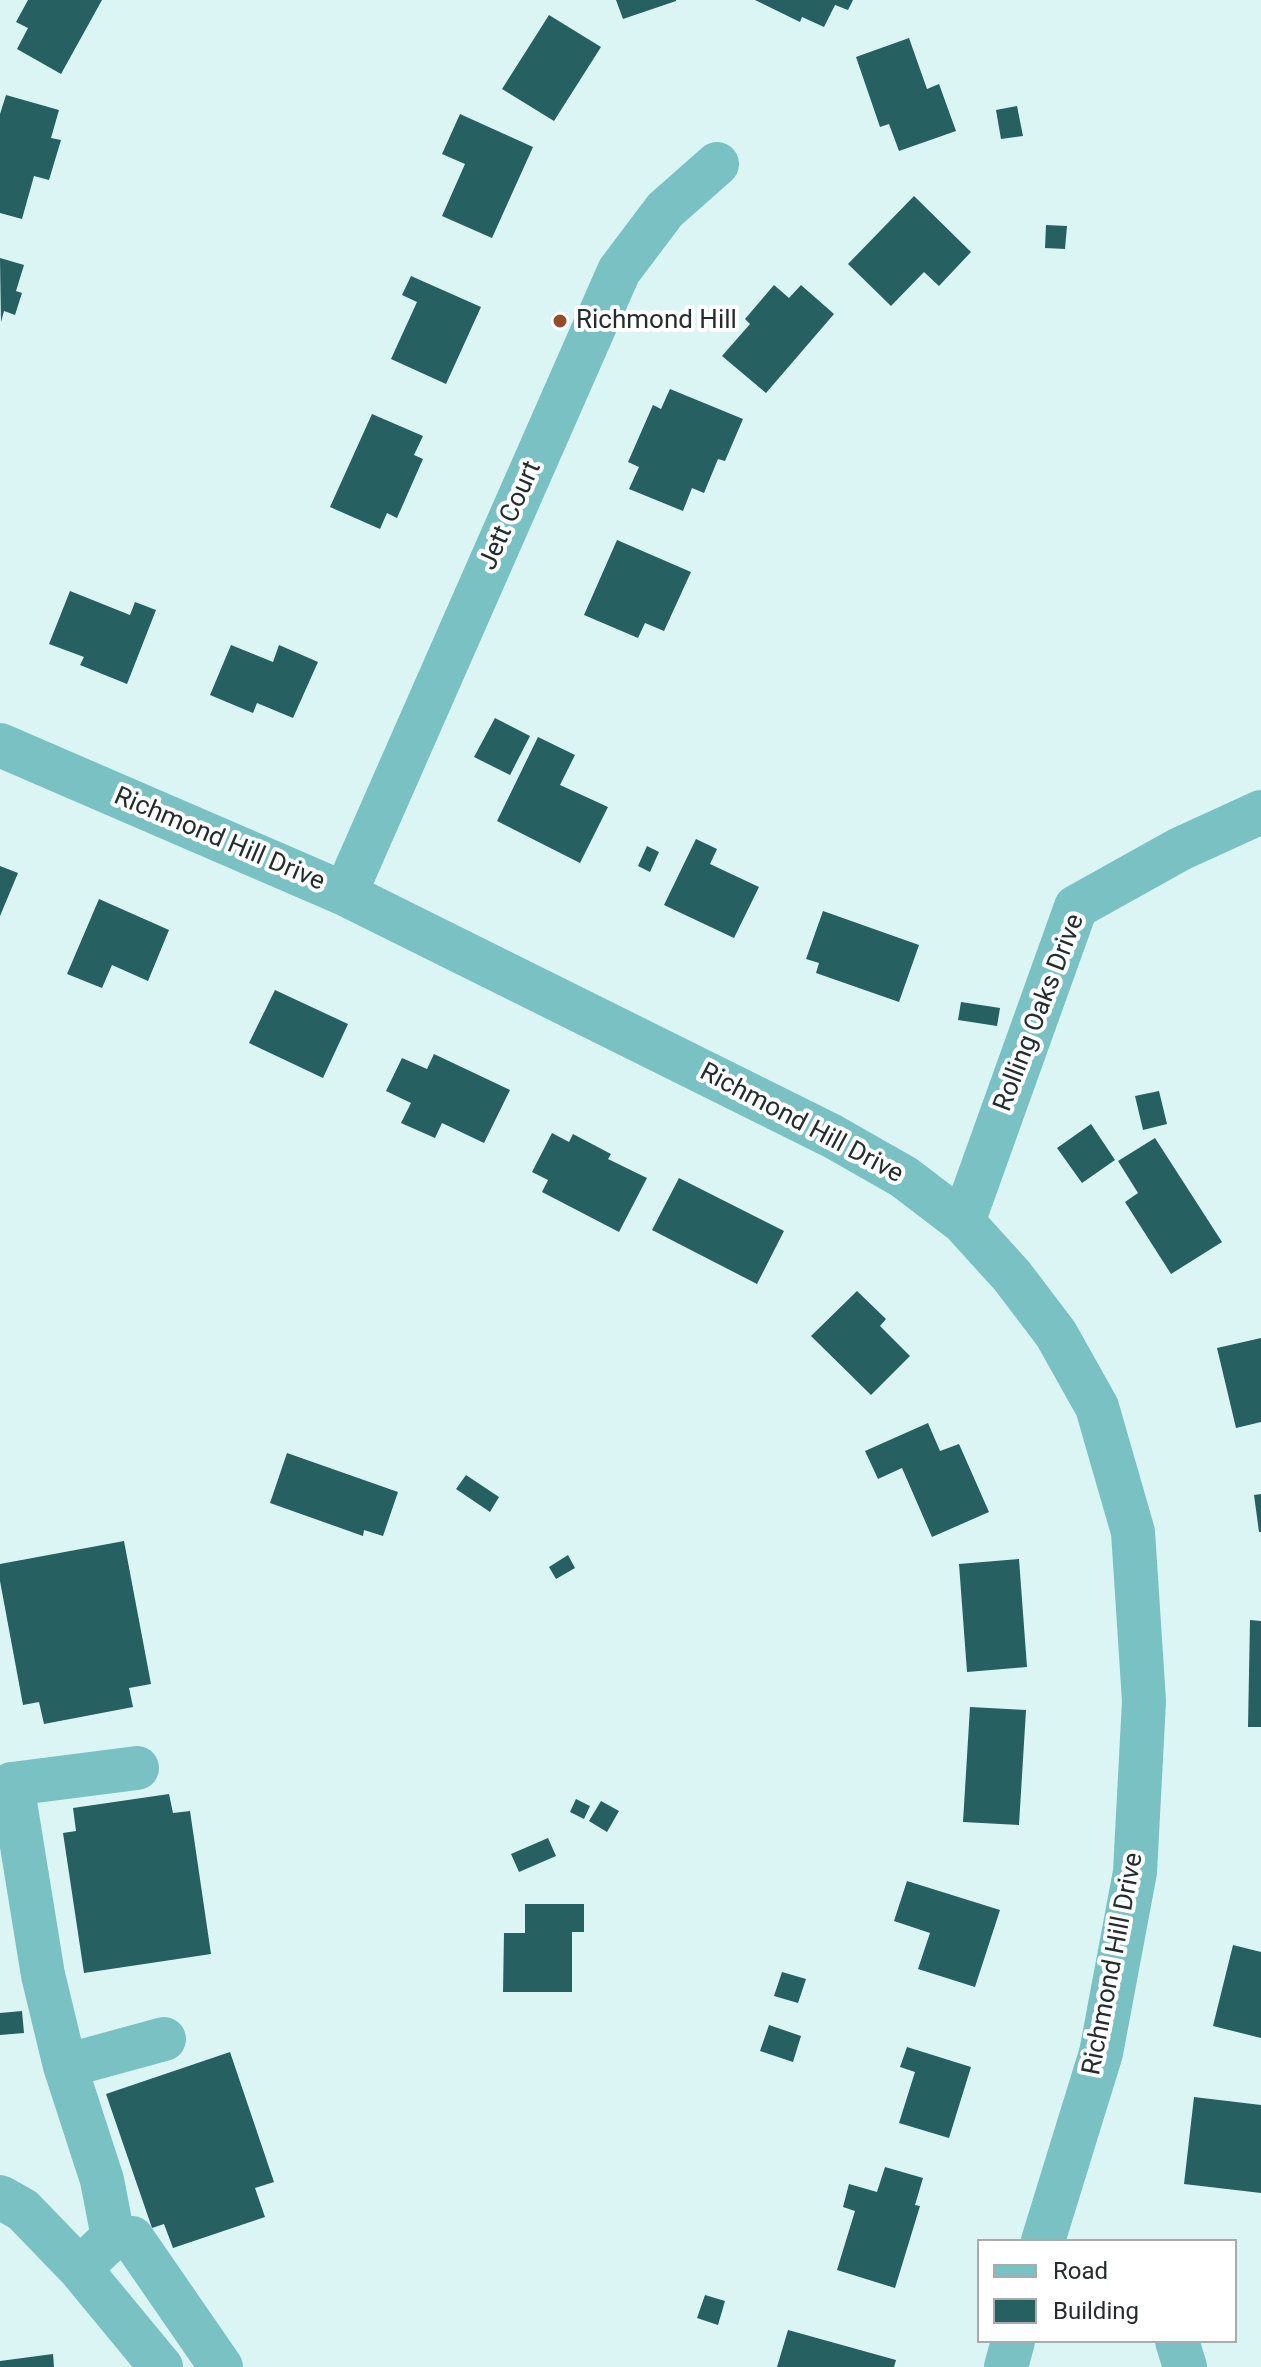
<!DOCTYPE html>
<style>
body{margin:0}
#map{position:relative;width:1261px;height:2367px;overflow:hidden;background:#dbf5f5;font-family:Roboto,sans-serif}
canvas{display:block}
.legend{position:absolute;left:977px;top:2239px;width:260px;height:104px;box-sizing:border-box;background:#fff;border:2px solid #a7abab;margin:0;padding:10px 14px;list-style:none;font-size:24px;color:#232d2d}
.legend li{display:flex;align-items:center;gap:16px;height:40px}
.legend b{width:40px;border:2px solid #a7abab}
</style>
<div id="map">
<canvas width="1261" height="2367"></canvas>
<ul class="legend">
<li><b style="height:10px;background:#79c1c2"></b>Road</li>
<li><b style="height:22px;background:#266061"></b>Building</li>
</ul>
</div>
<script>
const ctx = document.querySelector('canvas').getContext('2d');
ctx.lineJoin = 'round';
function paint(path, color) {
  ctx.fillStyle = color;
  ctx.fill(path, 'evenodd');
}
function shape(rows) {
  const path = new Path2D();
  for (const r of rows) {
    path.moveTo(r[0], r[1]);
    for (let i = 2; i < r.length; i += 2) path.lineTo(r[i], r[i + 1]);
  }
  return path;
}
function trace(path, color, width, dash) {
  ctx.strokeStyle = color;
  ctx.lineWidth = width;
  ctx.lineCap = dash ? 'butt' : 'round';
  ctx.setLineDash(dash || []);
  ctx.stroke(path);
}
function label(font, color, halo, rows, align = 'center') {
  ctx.font = font + ' Roboto,sans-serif';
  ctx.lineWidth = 8;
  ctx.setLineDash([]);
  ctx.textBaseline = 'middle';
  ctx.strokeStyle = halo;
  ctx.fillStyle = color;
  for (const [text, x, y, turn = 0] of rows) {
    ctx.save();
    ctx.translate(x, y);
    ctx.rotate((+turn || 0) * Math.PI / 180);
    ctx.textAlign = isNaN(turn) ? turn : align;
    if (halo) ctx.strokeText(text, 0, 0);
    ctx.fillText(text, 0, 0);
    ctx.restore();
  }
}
paint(shape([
 [28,0,102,0,61,74,17,49,28,28,16,22],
 [616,0,676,0,676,1,623,19],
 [755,0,853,0,848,10,835,5,824,27,802,17,800,22],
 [549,15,601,47,554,121,502,89],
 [909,38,927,89,939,84,956,131,899,151,889,124,880,127,856,57],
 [6,95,59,110,51,138,61,140,49,180,34,176,22,219,0,213,0,114],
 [1017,106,1023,136,1001,139,996,110],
 [460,114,533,147,492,238,442,216,465,164,442,154],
 [914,196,971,252,939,286,924,272,891,306,848,264],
 [1046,225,1067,226,1065,249,1045,248],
 [0,258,24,265,16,291,22,293,15,315,4,311,1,322],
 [411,276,481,307,446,384,391,359,417,302,402,295],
 [774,285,789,298,801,285,834,314,766,393,722,356,750,324,745,319],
 [670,389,743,419,725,461,718,459,704,493,692,488,683,511,629,489,639,467,628,462,653,405,661,409],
 [372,414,423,436,414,455,423,459,397,518,387,513,380,529,330,507],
 [617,540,691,572,664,631,645,623,638,638,584,615],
 [70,591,130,615,135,602,156,610,127,684,80,665,84,657,49,644],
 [231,645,273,662,279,645,318,662,293,718,257,703,253,713,210,695],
 [495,718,530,736,510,775,474,757],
 [538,737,575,755,560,785,608,807,580,863,497,821],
 [696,839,717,849,710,864,759,887,734,938,664,905],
 [647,846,659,852,650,872,638,866],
 [0,866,18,873,0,916],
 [99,899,169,930,148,981,112,965,102,988,67,974],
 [823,911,919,945,899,1002,816,973,819,963,806,959],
 [275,990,348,1024,323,1078,249,1043],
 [961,1002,1000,1008,997,1026,958,1020],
 [434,1054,510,1090,484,1143,442,1123,435,1138,401,1123,411,1103,386,1091,402,1058,427,1069],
 [1159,1091,1167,1124,1143,1130,1135,1096],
 [1091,1124,1115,1160,1082,1183,1057,1148],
 [552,1133,569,1142,573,1134,611,1154,608,1159,647,1178,619,1232,542,1192,548,1180,532,1172],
 [1155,1138,1222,1242,1171,1274,1125,1202,1138,1193,1118,1161],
 [679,1178,784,1231,757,1284,652,1230],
 [857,1291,886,1319,880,1326,910,1356,871,1395,811,1336],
 [1261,1338,1261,1422,1236,1428,1217,1348],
 [928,1423,940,1451,959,1444,989,1512,932,1537,902,1468,878,1479,865,1451],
 [287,1453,398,1492,383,1536,364,1530,363,1536,270,1503],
 [466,1475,499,1497,490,1512,456,1489],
 [1261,1494,1261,1532,1259,1532,1254,1495],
 [124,1541,151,1684,129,1688,133,1707,44,1724,39,1702,23,1705,0,1581,0,1564],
 [568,1555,575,1568,556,1579,549,1567],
 [1019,1559,1027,1667,967,1672,959,1564],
 [1250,1620,1261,1621,1261,1727,1248,1727],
 [970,1707,1026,1710,1019,1825,963,1822],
 [169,1794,173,1813,190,1811,211,1954,84,1973,63,1833,76,1831,73,1808],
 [576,1799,590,1806,584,1819,570,1812],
 [601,1801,619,1811,607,1832,589,1821],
 [548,1838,556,1856,519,1872,511,1854],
 [907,1881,1000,1910,975,1987,918,1969,930,1933,894,1921],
 [525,1904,584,1904,584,1932,572,1932,572,1992,503,1992,504,1933,525,1933],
 [1233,1945,1261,1952,1261,2038,1213,2026],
 [782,1972,806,1979,798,2003,774,1996],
 [22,2011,24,2033,0,2035,0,2013],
 [769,2025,801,2036,793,2062,760,2051],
 [907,2047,971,2067,949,2138,899,2123,915,2072,900,2067],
 [230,2052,274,2182,255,2188,265,2217,173,2248,164,2224,152,2228,106,2094],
 [1194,2097,1261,2105,1261,2193,1184,2184],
 [885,2167,923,2178,915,2205,920,2206,895,2288,837,2270,855,2211,843,2207,849,2184,877,2192],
 [705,2295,725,2301,718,2325,697,2318],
 [788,2330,896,2360,894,2367,777,2367],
 [53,2354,54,2367,0,2367,0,2361]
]), '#266061');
trace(shape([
 [0,745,345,894,832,1136,904,1177,963,1222,1012,1276,1056,1334,1097,1407,1133,1532,1144,1701,1135,1872,1101,2053,1043,2241],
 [345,894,619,271,665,210,717,164],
 [963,1222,1076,907,1180,849,1261,812],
 [65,2066,164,2039],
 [0,2197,23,2210,80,2269,161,2367],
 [113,2237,102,2180,65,2066,43,1975,12,1784,137,1768],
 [94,2255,113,2237,132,2238,221,2367],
 [1177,2341,1185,2367],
 [1006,2367,1013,2341]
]), '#79c1c2', 44);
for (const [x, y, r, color] of [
 [560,321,8,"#954d29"]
]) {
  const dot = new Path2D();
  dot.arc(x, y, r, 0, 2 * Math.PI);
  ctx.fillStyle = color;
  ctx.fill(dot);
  trace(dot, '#fff', 3);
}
label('26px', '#232d2d', '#fff', [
 ["Richmond Hill",576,321]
], 'left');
label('26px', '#232d2d', '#fff', [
 ["Jett Court",511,516,-66],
 ["Richmond Hill Drive",219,840,23],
 ["Rolling Oaks Drive",1040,1013,-69],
 ["Richmond Hill Drive",801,1124,28],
 ["Richmond Hill Drive",1114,1964,-79]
]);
</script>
